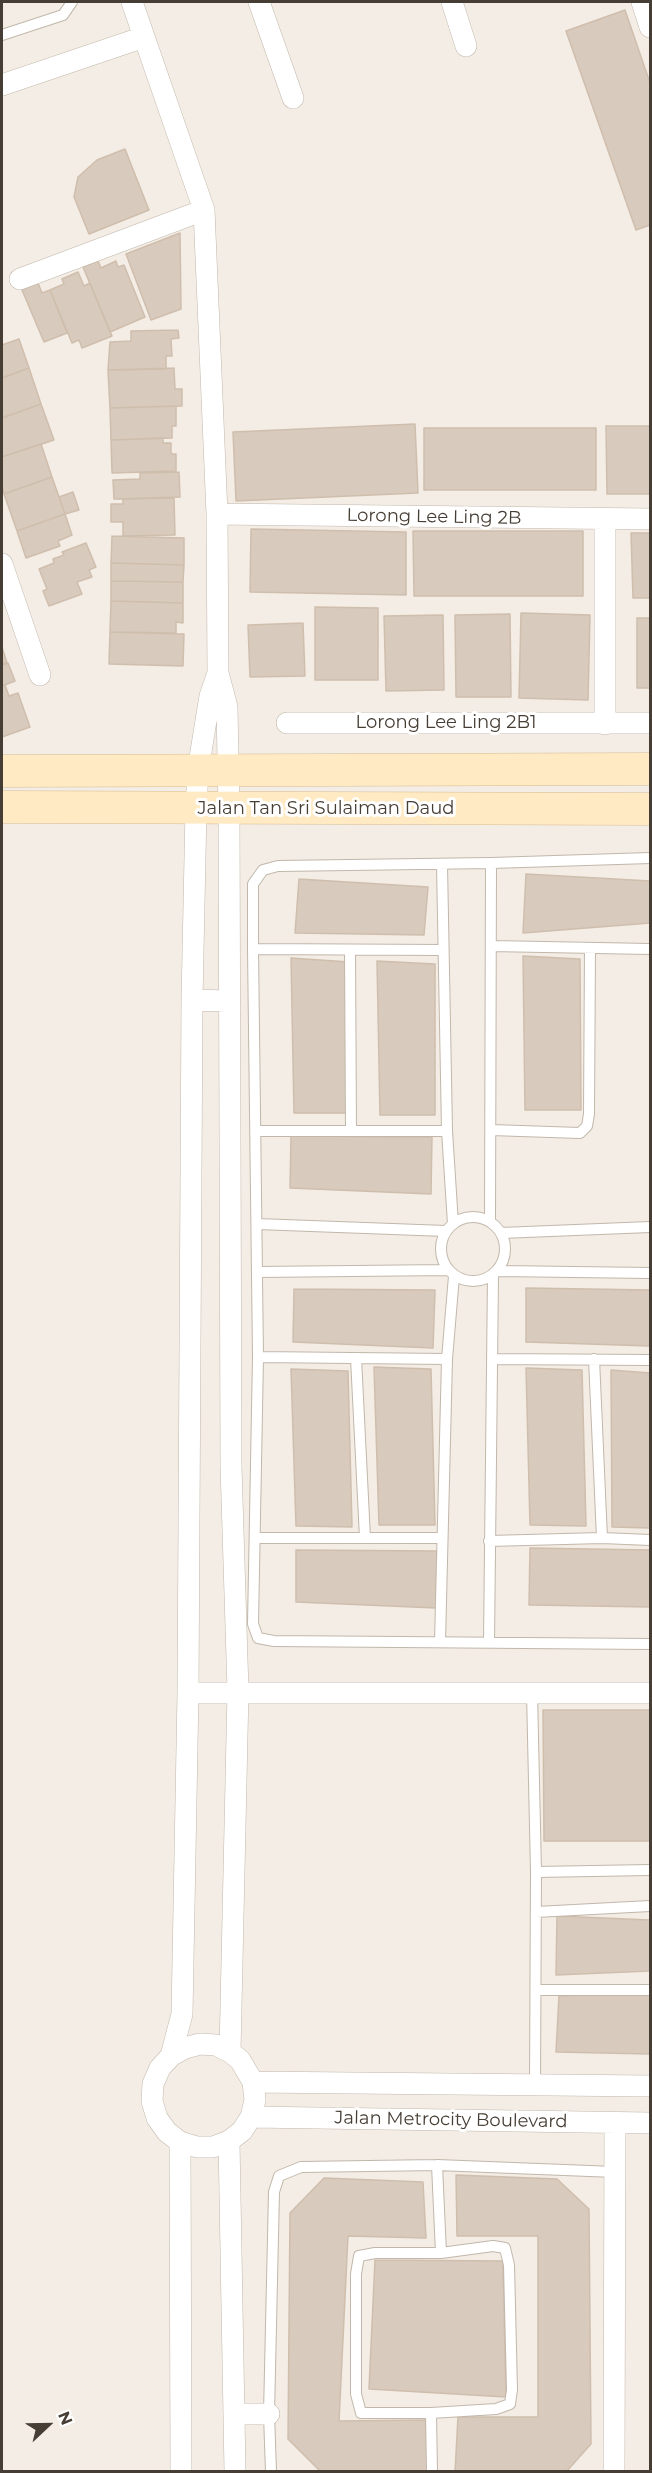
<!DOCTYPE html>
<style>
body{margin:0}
#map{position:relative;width:652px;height:2473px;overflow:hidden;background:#f3ede5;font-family:Montserrat,sans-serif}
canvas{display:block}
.frame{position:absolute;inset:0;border:3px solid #463d34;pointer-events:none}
.north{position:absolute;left:18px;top:2395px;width:60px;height:60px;-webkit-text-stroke:4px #fff;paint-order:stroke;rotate:68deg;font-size:16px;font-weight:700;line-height:24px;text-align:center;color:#463d34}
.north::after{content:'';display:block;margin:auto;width:21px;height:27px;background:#463d34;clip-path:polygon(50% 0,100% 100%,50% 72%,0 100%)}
</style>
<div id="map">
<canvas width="652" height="2473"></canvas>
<div class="frame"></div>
<div class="north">N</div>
</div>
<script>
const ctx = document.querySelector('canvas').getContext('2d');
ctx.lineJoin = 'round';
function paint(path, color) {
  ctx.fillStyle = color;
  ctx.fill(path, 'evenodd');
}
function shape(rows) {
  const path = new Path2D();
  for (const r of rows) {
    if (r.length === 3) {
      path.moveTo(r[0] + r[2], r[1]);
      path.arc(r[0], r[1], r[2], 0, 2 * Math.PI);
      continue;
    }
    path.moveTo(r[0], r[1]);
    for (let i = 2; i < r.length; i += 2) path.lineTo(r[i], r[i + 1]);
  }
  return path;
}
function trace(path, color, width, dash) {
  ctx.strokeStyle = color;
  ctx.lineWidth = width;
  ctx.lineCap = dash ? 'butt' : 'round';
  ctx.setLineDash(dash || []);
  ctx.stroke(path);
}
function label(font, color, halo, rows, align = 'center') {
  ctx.font = font + ' Montserrat,sans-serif';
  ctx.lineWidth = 6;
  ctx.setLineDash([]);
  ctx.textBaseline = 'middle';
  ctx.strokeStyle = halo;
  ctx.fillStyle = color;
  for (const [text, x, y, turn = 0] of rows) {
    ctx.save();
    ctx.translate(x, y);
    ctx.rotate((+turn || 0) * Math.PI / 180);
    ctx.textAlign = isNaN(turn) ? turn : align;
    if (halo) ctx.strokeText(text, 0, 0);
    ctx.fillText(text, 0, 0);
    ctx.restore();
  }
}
const building = shape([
 [625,10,650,83,650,225,636,230,566,31,625,10],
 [125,149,149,210,89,234,74,197,78,177,97,160,125,149],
 [180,233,181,309,151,320,126,254,180,233],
 [98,261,101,268,116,261,118,267,124,265,145,317,110,332,83,267,98,261],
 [78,272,84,286,90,283,112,336,82,348,79,340,72,343,50,290,64,284,62,279,78,272],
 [38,283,42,293,50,290,67,333,44,342,22,290,38,283],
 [178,330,179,338,171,339,172,356,166,356,166,369,108,370,110,342,131,341,131,331,178,330],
 [19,339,29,368,2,378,2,345,19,339],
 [29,368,41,404,2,418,2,378,29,368],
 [174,368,175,389,182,389,182,406,110,408,108,370,174,368],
 [41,404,54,440,2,457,2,418,41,404],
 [176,406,176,426,172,426,172,438,111,440,110,408,176,406],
 [415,424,418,493,236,501,233,432,415,424],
 [606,426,650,426,650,494,607,494,606,426],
 [424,428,596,428,596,490,424,490,424,428],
 [163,438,163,443,171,443,171,454,176,454,176,471,112,473,111,440,163,438],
 [41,444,52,477,4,494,2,486,2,457,41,444],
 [179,472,180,497,114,499,113,480,140,479,140,473,179,472],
 [52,477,65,514,17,531,4,494,52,477],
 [73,492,79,510,65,514,59,497,73,492],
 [174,498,175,535,123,536,123,522,111,522,111,504,123,504,123,499,174,498],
 [65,514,72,535,58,541,60,546,26,558,17,531,65,514],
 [251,529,406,532,406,595,250,592,251,529],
 [413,531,583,531,583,596,414,596,413,531],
 [631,533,650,533,650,598,633,598,631,533],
 [112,536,184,538,184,565,111,563,112,536],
 [86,543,96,567,89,570,92,577,77,582,82,594,49,606,43,591,47,589,39,569,54,563,53,559,64,555,62,552,86,543],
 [111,563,184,565,183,582,111,581,111,563],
 [111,581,183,582,183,603,111,601,111,581],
 [111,601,183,603,183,623,176,622,176,633,110,632,111,601],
 [315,607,378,608,378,680,315,680,315,607],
 [521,613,590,615,588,700,519,698,521,613],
 [510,614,511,697,456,697,455,615,510,614],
 [443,615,444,690,386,691,384,616,443,615],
 [637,618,650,618,650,688,637,688,637,618],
 [303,623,305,676,250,677,248,625,303,623],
 [110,632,184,634,183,666,109,664,110,632],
 [2,647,7,663,2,664,2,647],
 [8,663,15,681,2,686,2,665,8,663],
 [5,685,9,696,18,693,30,727,2,737,2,686,5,685],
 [526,874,650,881,650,923,523,933,526,874],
 [299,879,428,887,424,935,295,933,299,879],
 [523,956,580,959,581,1110,525,1110,523,956],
 [291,958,349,962,349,1113,294,1113,291,958],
 [377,961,435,964,435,1115,380,1115,377,961],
 [291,1136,432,1137,431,1194,290,1188,291,1136],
 [526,1288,650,1290,650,1346,526,1342,526,1288],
 [294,1289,435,1290,433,1348,293,1342,294,1289],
 [374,1367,431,1369,435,1525,379,1525,374,1367],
 [526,1368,582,1370,586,1526,530,1525,526,1368],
 [291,1369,348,1371,352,1527,296,1526,291,1369],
 [611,1370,650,1373,650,1528,612,1527,611,1370],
 [530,1548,650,1550,650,1607,529,1605,530,1548],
 [296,1550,437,1551,436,1608,296,1602,296,1550],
 [543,1710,650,1710,650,1841,544,1841,543,1710],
 [557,1916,650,1920,650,1971,556,1975,557,1916],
 [650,1992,650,2054,556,2052,559,1996,650,1992],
 [456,2175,557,2179,589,2209,591,2444,566,2472,455,2472,458,2417,538,2417,538,2236,457,2236,456,2175],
 [324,2178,423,2182,426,2238,348,2236,339,2421,426,2420,427,2472,321,2472,288,2439,290,2213,324,2178],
 [375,2260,503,2261,506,2397,369,2389,375,2260]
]);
paint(building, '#d8cabd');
trace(building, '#d0bead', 1.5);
const service = shape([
 [2,35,63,15,72,2],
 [650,858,491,863,278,866,263,870,253,884,253,949,258,1357,253,1624,258,1638,274,1641,650,1644],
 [442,864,447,1131,453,1224],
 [491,946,650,949],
 [253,949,443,950],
 [350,950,351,1130],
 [491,1130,580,1133,587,1126,589,1114,590,948],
 [256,1131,447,1131],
 [473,1249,32],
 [490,1221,491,863],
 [257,1224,446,1231],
 [501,1233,650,1227],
 [498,1271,650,1273],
 [258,1272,448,1270],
 [258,1357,447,1359],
 [356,1358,365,1538],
 [492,1359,650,1360],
 [594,1359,602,1538],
 [255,1538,442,1538],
 [489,1541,602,1538,650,1540],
 [440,1642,447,1359,454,1276],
 [489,1642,493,1275],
 [532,1692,536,1872,535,2086],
 [536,1872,650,1870],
 [536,1912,650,1906],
 [536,1990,650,1990],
 [437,2165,441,2253],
 [493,2246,505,2248,509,2265,512,2390,510,2404,496,2409,431,2413,361,2413,356,2394,356,2274,359,2256,375,2253,441,2253,493,2246],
 [431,2413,432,2472],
 [271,2472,269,2414,274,2192,279,2176,301,2167,437,2165,615,2172]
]);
const minor = shape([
 [132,2,204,210,217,514,218,673,227,707,229,809,231,1466,238,1691,230,2052],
 [259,2,293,98],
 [452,2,466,46],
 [642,2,650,27],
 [2,85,144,37],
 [20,279,204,210],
 [217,514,650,519],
 [605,519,605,724],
 [2,564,40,675],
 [287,723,650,723],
 [192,1000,228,1001],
 [188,1693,650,1693],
 [171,2056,185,2048,200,2044,216,2045,230,2052,240,2060,253,2082,255,2100,251,2117,242,2131,229,2141,213,2147,197,2147,180,2142,167,2132,157,2118,152,2101,153,2084,160,2068,171,2056,182,2014,188,1693,192,1000,196,809,198,770,210,696,218,673],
 [253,2082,650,2086],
 [251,2117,650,2123],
 [229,2141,235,2472],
 [180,2142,181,2472],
 [236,2414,269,2414],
 [614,2472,615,2123]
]);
const secondary = shape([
 [2,771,650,769],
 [2,807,650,809]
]);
trace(service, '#c2b7aa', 12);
trace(minor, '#c2b7aa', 22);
trace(secondary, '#d6bc93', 33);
trace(service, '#fff', 10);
trace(minor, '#fff', 21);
trace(secondary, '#ffeac3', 32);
label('18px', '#463d34', '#fff', [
 ["Lorong Lee Ling 2B",434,517,1],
 ["Lorong Lee Ling 2B1",446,723],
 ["Jalan Tan Sri Sulaiman Daud",326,809],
 ["Jalan Metrocity Boulevard",451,2120,1]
]);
</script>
